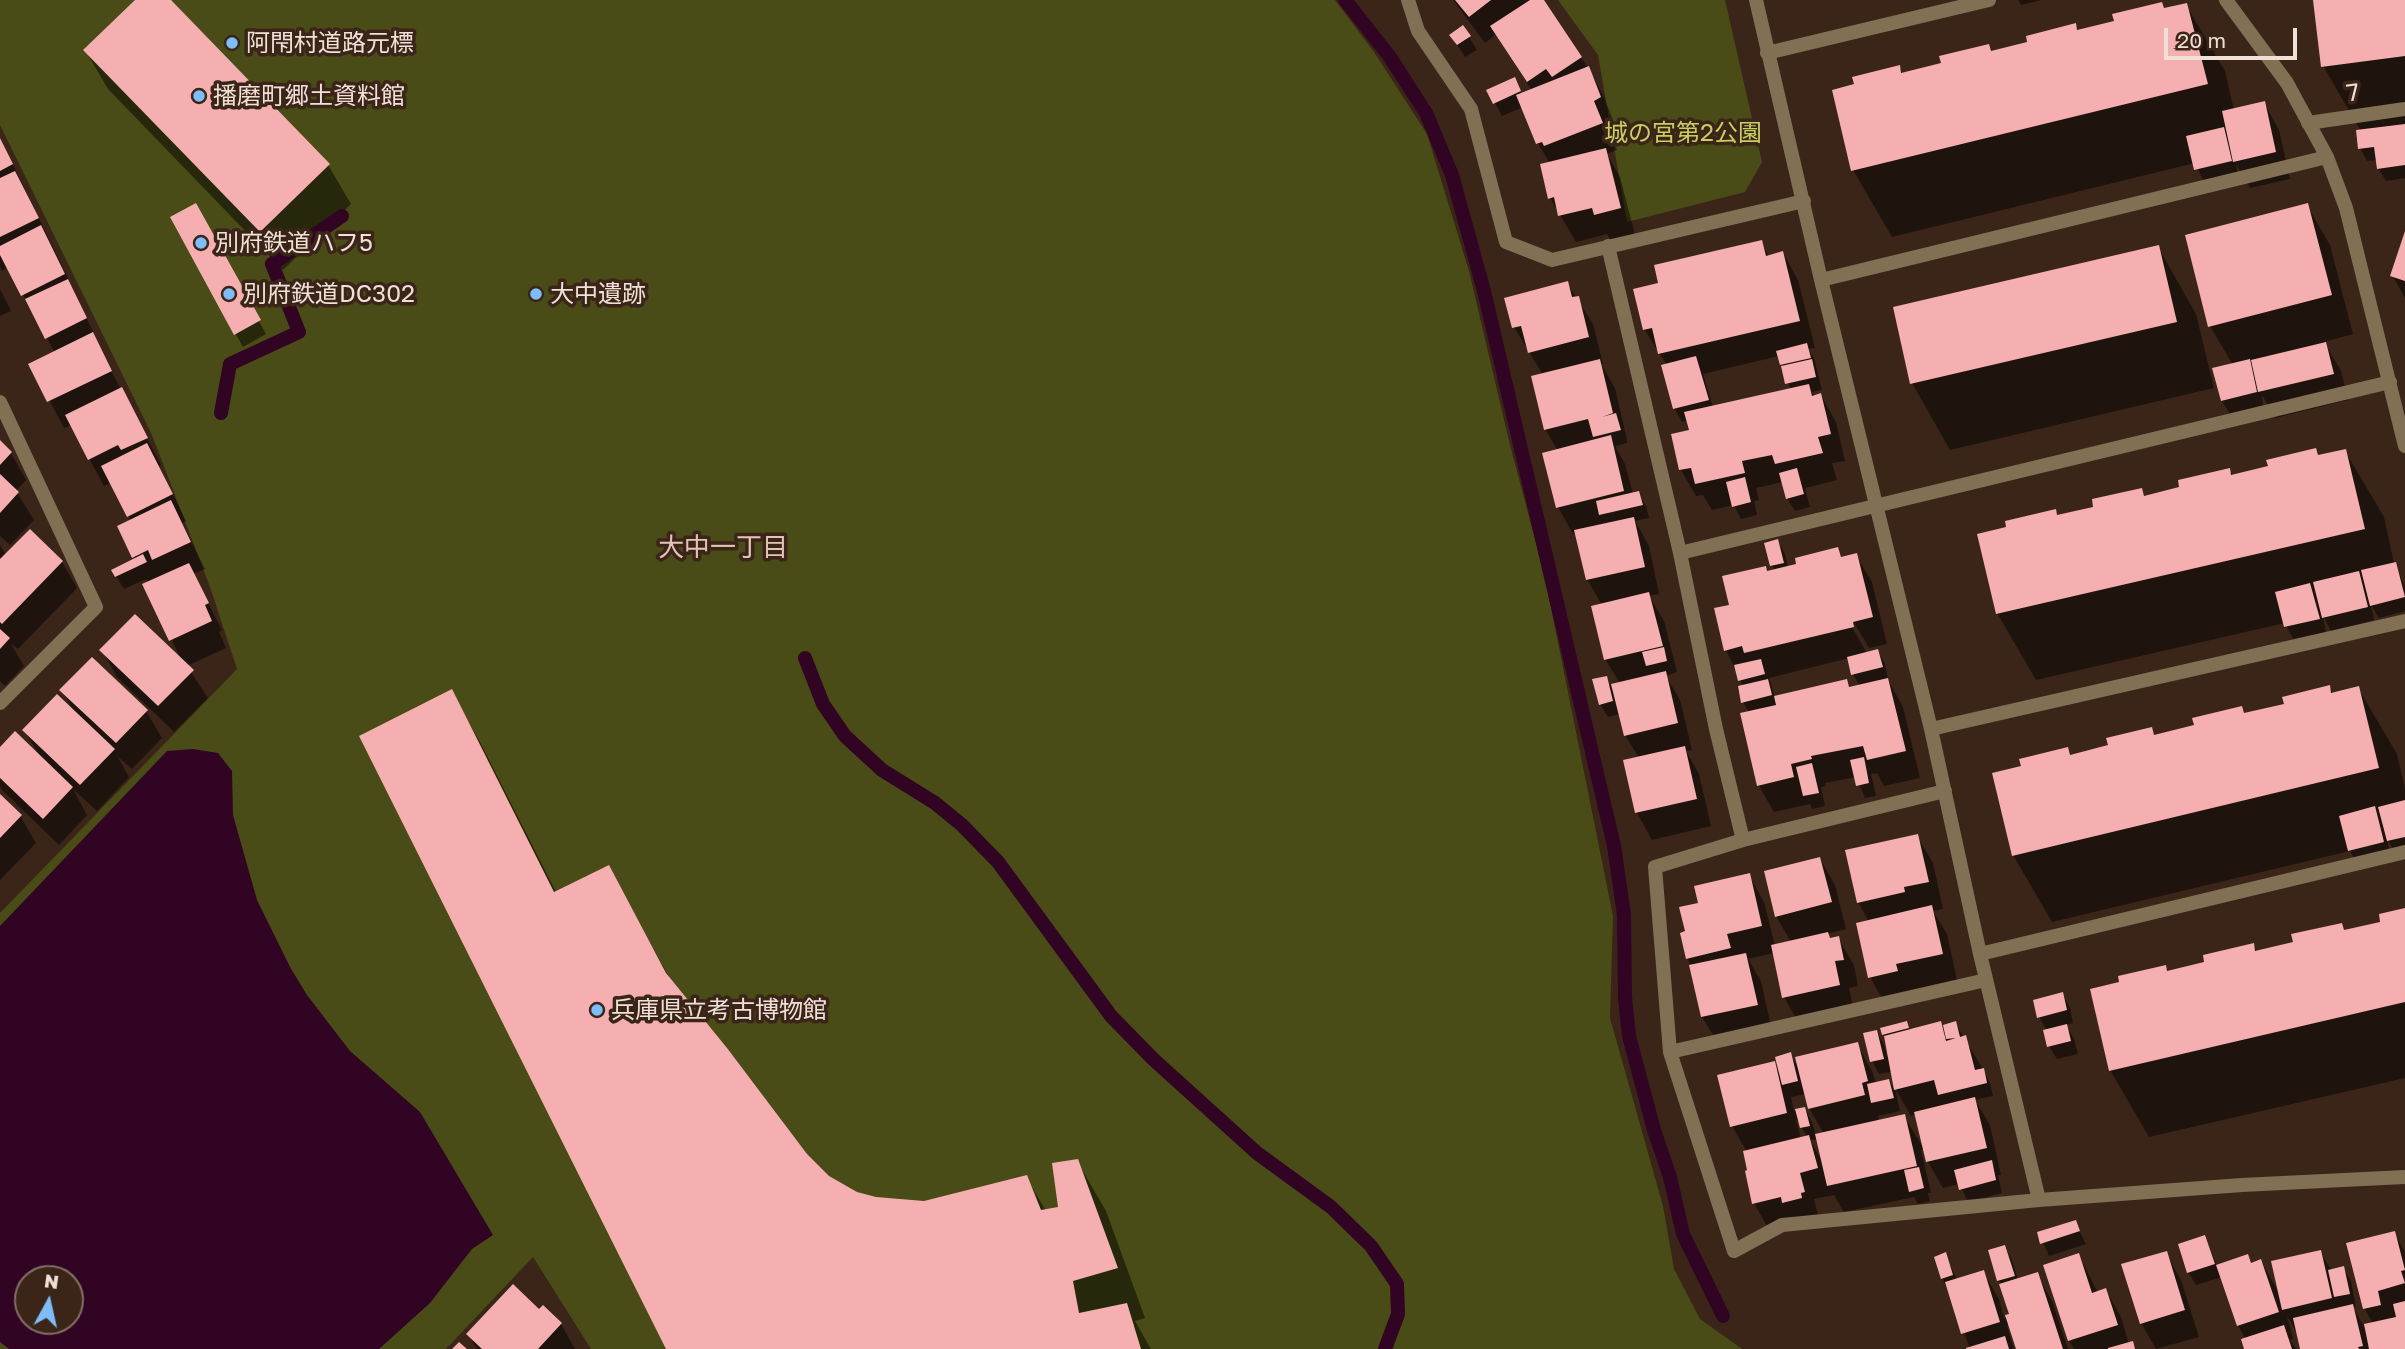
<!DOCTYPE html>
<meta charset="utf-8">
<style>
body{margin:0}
#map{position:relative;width:2405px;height:1349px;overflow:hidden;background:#3b2519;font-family:"Golos Text",sans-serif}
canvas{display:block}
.north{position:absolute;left:14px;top:1265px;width:70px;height:70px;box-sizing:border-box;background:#3b2519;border:2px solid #837065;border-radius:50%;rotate:8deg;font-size:19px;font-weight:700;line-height:28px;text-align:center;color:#f0e0d8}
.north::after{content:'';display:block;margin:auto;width:24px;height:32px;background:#7fbdfa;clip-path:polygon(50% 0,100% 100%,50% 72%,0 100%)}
.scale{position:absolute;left:2164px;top:28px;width:133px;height:32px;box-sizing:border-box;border:4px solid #f0e0d8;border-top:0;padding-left:9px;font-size:21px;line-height:24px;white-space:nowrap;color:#f0e0d8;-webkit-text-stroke:5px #3b2519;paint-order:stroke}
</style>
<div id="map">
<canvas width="2405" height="1349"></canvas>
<div class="north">N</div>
<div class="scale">20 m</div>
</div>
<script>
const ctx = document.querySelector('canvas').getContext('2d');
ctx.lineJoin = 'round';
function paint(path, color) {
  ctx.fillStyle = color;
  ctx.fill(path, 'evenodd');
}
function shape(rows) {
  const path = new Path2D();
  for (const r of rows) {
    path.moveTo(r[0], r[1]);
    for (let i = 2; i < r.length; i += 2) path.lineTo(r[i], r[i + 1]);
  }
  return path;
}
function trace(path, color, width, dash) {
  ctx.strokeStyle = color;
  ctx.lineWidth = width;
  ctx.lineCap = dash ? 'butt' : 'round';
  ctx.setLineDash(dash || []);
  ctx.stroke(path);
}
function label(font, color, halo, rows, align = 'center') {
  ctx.font = font + ' "Golos Text","Noto Sans JP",sans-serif';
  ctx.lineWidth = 7;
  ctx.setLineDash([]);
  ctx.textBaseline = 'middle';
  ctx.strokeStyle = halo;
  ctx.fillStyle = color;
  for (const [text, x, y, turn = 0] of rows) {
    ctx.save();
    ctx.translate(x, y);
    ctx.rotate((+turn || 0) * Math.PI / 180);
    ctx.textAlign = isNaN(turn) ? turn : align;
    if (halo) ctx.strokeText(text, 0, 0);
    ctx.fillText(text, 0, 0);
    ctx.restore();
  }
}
paint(shape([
 [0,0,1335,0,1374,52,1427,134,1469,271,1510,445,1544,573,1613,916,1610,1018,1663,1206,1674,1269,1700,1319,1742,1349,591,1349,533,1257,446,1349,0,1349,0,913,237,669,210,587,152,435,0,125],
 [28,1279,70,1279,70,1321,28,1321],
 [1558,0,1725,0,1762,162,1745,192,1627,222,1598,55]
]), '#494c16');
paint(shape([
 [193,749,218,753,232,771,233,815,257,900,290,967,307,995,350,1051,420,1112,493,1235,472,1249,430,1303,379,1349,9,1349,0,1342,0,926,167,751],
 [28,1279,70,1279,70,1321,28,1321]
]), '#320423');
paint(shape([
 [137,0,169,0,328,165,351,204,283,270,108,89,85,50],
 [1453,0,1542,0,1588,68,1603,95,1615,125,1608,128,1617,150,1607,154,1620,177,1635,235,1611,241,1607,234,1576,242,1550,198,1550,164,1538,143,1523,107,1502,116,1495,103,1514,79,1522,95,1532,91,1496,34,1485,43],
 [2018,0,2042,0,2021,5],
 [2314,0,2405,0,2405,178,2386,181,2378,168,2377,160,2367,161,2360,148,2361,131,2323,66],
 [2186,5,2225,71,2234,110,2264,103,2279,130,2290,179,2250,188,2236,164,2238,174,2204,182,2195,163,1892,237,1853,170,1856,85,1899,67,1903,74,1943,64,1988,46,1992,52,2029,43,2075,25,2078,31],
 [1451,35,1469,37,1477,50,1465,57],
 [0,138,79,301,93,332,91,333,161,465,159,466,186,521,182,523,205,569,193,574,222,630,219,632,226,648,187,666,208,698,174,732,117,677,102,650,181,659,145,585,149,583,146,579,124,589,116,576,135,560,119,527,131,521,111,483,104,486,71,425,64,428,31,365,55,353,8,267,2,271,0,267],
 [2307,205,2330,245,2353,334,2324,342,2341,371,2348,400,2275,418,2262,395,2263,405,2230,414,2222,401,2233,365,2210,326],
 [196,206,266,334,243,347,172,218],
 [2405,235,2405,298,2392,275],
 [1761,242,1769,257,1783,253,1798,280,1815,348,1808,349,1814,358,1822,390,1812,392,1815,397,1821,395,1836,422,1845,461,1832,463,1837,480,1805,488,1810,507,1795,511,1787,498,1783,482,1756,488,1759,500,1754,501,1757,515,1741,519,1734,505,1712,510,1703,495,1696,496,1681,470,1691,431,1688,420,1682,422,1675,409,1663,366,1667,365,1644,329,1660,284],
 [1779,356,1791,390,1713,407,1703,374],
 [2158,247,2196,314,2214,388,1950,450,1912,383],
 [1567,283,1593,324,1603,364,1601,364,1615,388,1627,440,1627,443,1615,446,1625,464,1633,494,1638,493,1646,506,1649,518,1635,521,1649,546,1659,594,1649,596,1664,621,1677,672,1666,676,1680,700,1692,750,1686,751,1699,774,1711,826,1652,840,1637,813,1625,761,1639,758,1625,735,1620,714,1608,717,1600,704,1606,678,1614,693,1620,683,1605,659,1602,605,1587,579,1577,533,1573,534,1558,507,1558,451,1545,429,1543,375,1514,327],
 [0,289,11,311,0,316],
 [0,443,11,453,26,480,16,491,34,520,10,545,0,536],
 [2315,450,2319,456,2345,451,2384,517,2394,563,2405,587,2405,611,2379,618,2371,605,2374,620,2331,631,2323,616,2326,632,2293,639,2285,623,2036,680,1997,613,2008,529,2055,511,2058,517,2095,508,2141,490,2145,497,2181,489,2229,470,2233,477,2270,468],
 [1778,541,1785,554,1788,567,1837,549,1843,559,1856,555,1872,582,1887,644,1869,648,1851,618,1848,620,1867,653,1878,651,1885,664,1888,680,1903,707,1920,778,1884,786,1877,773,1871,774,1876,796,1865,798,1856,777,1825,783,1826,786,1821,787,1825,806,1812,809,1810,804,1774,812,1759,786,1749,713,1743,702,1743,686,1726,650,1732,606,1768,572,1775,571,1772,565],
 [1849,658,1853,674,1860,687,1850,689,1846,681,1775,697,1769,678],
 [0,545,6,555,62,562,77,588,18,649,11,644,24,666,5,686,0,681],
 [2329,687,2333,694,2358,688,2397,754,2405,789,2405,851,2396,854,2387,838,2390,855,2357,863,2350,851,2052,922,2013,855,2024,768,2067,749,2071,756,2110,746,2151,729,2155,736,2196,727,2242,708,2245,715,2286,705],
 [62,691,146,711,162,738,132,769,117,756,129,777,97,811,73,789,87,815,59,845,2,790,0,786,0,749,40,756,24,730,73,710],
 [451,692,480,742,556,892,608,868,672,982,810,1162,840,1186,876,1199,924,1203,1026,1177,1046,1211,1060,1209,1077,1161,1106,1211,1145,1318,1135,1321,1151,1349,668,1349],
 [0,797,20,816,36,843,0,880],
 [1917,836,1933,863,1943,909,1933,911,1947,934,1957,980,1885,1004,1870,977,1869,922,1858,902],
 [1820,859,1835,885,1846,929,1827,934,1831,940,1838,938,1854,965,1858,986,1849,988,1854,1012,1799,1024,1784,997,1774,953,1748,959,1761,981,1772,1031,1718,1043,1702,1017,1692,967,1687,958,1687,933,1700,904,1749,875,1764,902,1775,946,1791,942,1776,916],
 [2405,910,2405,1078,2149,1137,2110,1070,2122,983,2165,967,2168,973,2206,964,2253,945,2257,952,2382,923],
 [2062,994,2070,1007,2073,1023,2066,1025,2074,1039,2078,1054,2057,1059,2049,1046,2047,1031,2039,1017],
 [1906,1023,1911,1031,1940,1024,1946,1033,1955,1023,1980,1064,1990,1083,1993,1096,1975,1100,1990,1125,2001,1175,1998,1175,2002,1193,1968,1202,1959,1184,1943,1188,1928,1162,1925,1149,1921,1150,1931,1193,1928,1193,1930,1201,1918,1204,1914,1197,1844,1212,1834,1195,1814,1199,1819,1219,1769,1230,1754,1203,1747,1152,1732,1126,1774,1063,1780,1074,1790,1054,1799,1069,1857,1044,1872,1071,1876,1083,1889,1081,1896,1092,1900,1111,1878,1116,1879,1122,1904,1116,1924,1149,1916,1114,1911,1116,1896,1090,1891,1072,1879,1074,1872,1061,1877,1032,1884,1045,1887,1057,1891,1056,1882,1029],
 [1806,1094,1809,1108,1824,1134,1816,1136,1812,1122,1805,1109,1794,1111,1791,1097],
 [1796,1120,1797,1120,1808,1138,1801,1139],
 [1818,1139,1822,1161,1810,1140],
 [2075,1222,2086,1244,2049,1256,2039,1233],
 [2394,1233,2405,1252,2405,1349,2302,1349,2299,1336,2287,1316,2293,1339,2290,1340,2296,1349,2246,1349,2246,1339,2238,1326,2222,1277,2196,1285,2188,1272,2205,1237,2217,1266,2247,1256,2252,1264,2261,1261,2279,1293,2320,1252,2332,1271,2343,1268,2351,1281,2356,1307,2353,1307,2367,1332,2373,1324,2365,1309,2348,1245],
 [2005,1247,2012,1260,2018,1280,2037,1274,2052,1301,2068,1349,2018,1349,2010,1325,2007,1326,2014,1349,1970,1349,1950,1292,1942,1278,1945,1254,1957,1280,1983,1272,1999,1299,2004,1318,2011,1316,1999,1280],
 [2166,1253,2181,1280,2199,1337,2156,1349,2141,1323],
 [2079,1255,2098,1293,2106,1290,2121,1317,2129,1344,2132,1343,2135,1349,2074,1349,2069,1341],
 [539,1312,561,1324,575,1349,477,1349,468,1334]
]), '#0007');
trace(shape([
 [1345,0,1390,57,1426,113,1452,175,1484,291,1614,846,1624,915,1625,997,1629,1036,1654,1130,1670,1177,1683,1234,1723,1316],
 [221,413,230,364,299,332,272,264,342,216],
 [805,658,823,704,845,736,882,770,935,803,962,825,998,862,1111,1016,1153,1059,1257,1153,1331,1207,1371,1246,1397,1284,1398,1314,1385,1349]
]), '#320423', 14);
paint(shape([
 [135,0,171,0,330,164,260,232,83,50],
 [1455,0,1491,0,1469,17],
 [1530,0,1544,0,1582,57,1552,77,1546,69,1527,82,1490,26],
 [2313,0,2405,0,2405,56,2321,67],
 [2162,2,2164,8,2187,3,2208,84,1851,171,1832,90,1854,84,1852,77,1900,65,1901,73,1941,63,1939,56,1989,44,1991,51,2027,42,2026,36,2076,23,2077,30,2114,21,2112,14],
 [1463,25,1471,36,1457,45,1449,35],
 [1589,66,1601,97,1594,101,1603,123,1544,146,1542,142,1536,144,1516,95],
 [1515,77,1521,91,1493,104,1486,90],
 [2265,101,2276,152,2233,162,2222,111],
 [2405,124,2405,165,2377,169,2374,147,2358,149,2356,130],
 [2224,127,2232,161,2194,170,2186,136],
 [0,138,13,164,0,171],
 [1606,148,1621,208,1594,215,1592,208,1558,216,1554,197,1548,199,1540,164],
 [15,171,39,218,0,237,0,178],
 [196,203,261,320,234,335,170,217],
 [2308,203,2332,295,2208,327,2185,235],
 [41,225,65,274,21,296,0,255,0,246],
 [2405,231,2405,281,2390,276],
 [1762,240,1766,256,1783,251,1800,321,1658,354,1652,328,1643,330,1633,289,1658,283,1654,265],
 [2159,245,2177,322,1910,384,1893,307],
 [68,279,87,318,45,339,25,299],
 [1568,281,1572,297,1579,296,1589,337,1528,353,1521,326,1512,328,1504,298],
 [93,332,112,371,47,402,28,364],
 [2326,342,2334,374,2258,392,2251,360],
 [1807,343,1811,358,1780,365,1776,351],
 [1696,356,1709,400,1673,409,1661,365],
 [1600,359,1613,413,1602,417,1616,413,1621,430,1593,437,1588,419,1544,430,1531,376],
 [1812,359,1816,377,1785,384,1781,366],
 [2250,359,2257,392,2221,401,2212,368],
 [1809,384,1812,396,1821,393,1831,434,1818,437,1823,453,1775,464,1772,455,1742,461,1745,473,1695,484,1691,468,1679,470,1671,434,1689,430,1684,412],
 [122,387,148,438,121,450,118,445,88,460,65,415],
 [1611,435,1624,491,1556,508,1542,453],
 [0,440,12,452,0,465],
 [147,443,173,494,127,517,101,466],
 [2316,448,2318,455,2346,449,2365,529,1996,614,1977,534,2006,527,2005,521,2056,509,2057,515,2093,507,2092,499,2142,488,2144,496,2179,487,2178,480,2230,468,2231,475,2268,466,2266,460],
 [1797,468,1804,494,1786,499,1779,473],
 [0,474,19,492,0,513],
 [1745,477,1751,502,1732,507,1726,482],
 [1639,491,1643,505,1599,515,1596,501],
 [171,500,191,542,152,560,148,550,132,558,117,526],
 [1634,517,1645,567,1586,580,1574,530],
 [30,529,63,561,2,624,0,622,0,559],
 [1778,539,1784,563,1770,566,1764,543],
 [1838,547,1841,557,1857,553,1873,617,1853,622,1854,627,1744,653,1742,646,1724,651,1714,608,1729,605,1722,576,1766,566,1767,571,1796,564,1795,558],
 [143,554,147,562,115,577,111,570],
 [2396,562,2405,597,2370,606,2361,570],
 [189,563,209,603,205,605,212,621,169,641,142,584],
 [2359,571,2368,607,2322,618,2313,582],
 [2310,583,2320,619,2284,627,2275,592],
 [1649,592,1663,646,1604,660,1591,606],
 [135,614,194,670,158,706,99,650],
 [0,629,10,638,0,649],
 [1664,647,1667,661,1646,666,1642,652],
 [1878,649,1883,667,1851,675,1847,657],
 [92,657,148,710,116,743,59,690],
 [1761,659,1765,674,1738,681,1734,665],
 [1666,671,1678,723,1624,736,1611,684],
 [1607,676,1613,701,1599,705,1592,679],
 [1888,678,1906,751,1867,760,1863,746,1811,756,1812,759,1791,764,1794,777,1757,786,1740,713,1776,705,1774,696,1847,679,1849,687],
 [1768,679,1772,695,1741,703,1738,686],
 [2330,685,2331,693,2359,686,2379,768,2012,856,1992,773,2021,766,2019,759,2068,747,2070,755,2108,745,2106,738,2152,727,2154,735,2194,725,2192,718,2242,706,2244,713,2284,704,2282,697],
 [452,689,554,892,609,865,666,973,727,1048,807,1154,829,1176,857,1192,876,1197,924,1201,1027,1175,1041,1210,1058,1207,1052,1163,1078,1159,1118,1268,1073,1281,1079,1313,1127,1303,1141,1349,666,1349,359,736],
 [57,694,115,749,80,785,22,730],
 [15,731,73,787,43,819,0,778,0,747],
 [1685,746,1697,799,1635,813,1623,760],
 [1864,757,1869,783,1856,786,1850,760],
 [1812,763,1819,793,1803,796,1796,767],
 [0,794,22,815,0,838],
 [2405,800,2405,837,2387,841,2378,807],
 [2375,806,2384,842,2348,851,2339,816],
 [1918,834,1929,882,1904,887,1905,892,1857,903,1845,850],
 [1820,857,1832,902,1775,917,1764,871],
 [1750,873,1762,926,1727,934,1731,948,1686,959,1680,933,1685,931,1679,907,1698,903,1694,886],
 [1932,905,1943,954,1896,964,1898,971,1868,978,1856,923],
 [2405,908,2405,1002,2109,1071,2090,989,2119,982,2118,976,2166,965,2167,971,2204,962,2203,955,2254,943,2255,951,2293,942,2291,934,2342,923,2344,930,2380,922,2379,914],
 [1828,932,1830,938,1839,936,1844,960,1835,961,1840,985,1782,998,1771,945],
 [1746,953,1758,1005,1701,1017,1689,965],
 [2063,992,2067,1010,2037,1018,2033,1000],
 [1907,1021,1909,1028,1882,1035,1880,1028],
 [1941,1021,1946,1041,1956,1038,1946,1039,1943,1025,1956,1021,1960,1037,1966,1035,1975,1070,1984,1068,1987,1083,1938,1095,1934,1080,1894,1090,1884,1036],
 [2067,1024,2071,1041,2047,1047,2043,1030],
 [1877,1030,1884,1059,1870,1062,1863,1033],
 [1858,1042,1868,1081,1862,1083,1865,1095,1808,1109,1795,1057],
 [1791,1052,1798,1081,1782,1085,1775,1057],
 [1775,1061,1787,1113,1730,1127,1717,1075],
 [1889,1079,1894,1098,1871,1103,1867,1084],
 [1975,1097,1987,1148,1926,1162,1914,1112],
 [1805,1107,1810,1126,1800,1128,1795,1109],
 [1905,1114,1917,1166,1827,1186,1815,1134],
 [1809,1135,1818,1168,1800,1173,1805,1192,1801,1193,1802,1198,1782,1203,1781,1197,1752,1204,1745,1171,1747,1170,1743,1151],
 [1992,1160,1996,1180,1959,1190,1954,1170],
 [1919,1167,1924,1188,1909,1192,1904,1170],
 [2076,1220,2080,1231,2040,1244,2037,1232],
 [2395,1231,2405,1270,2401,1271,2405,1283,2378,1291,2381,1305,2363,1309,2346,1243],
 [2205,1235,2215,1264,2187,1273,2178,1244],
 [2005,1245,2015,1276,1997,1281,1988,1250],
 [2321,1250,2332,1298,2282,1310,2271,1261],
 [2167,1251,2185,1310,2140,1324,2121,1264],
 [1946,1252,1953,1275,1941,1279,1934,1257],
 [2079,1253,2092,1293,2106,1288,2118,1325,2068,1341,2043,1265],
 [2248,1254,2251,1263,2261,1259,2279,1312,2237,1326,2216,1265],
 [2344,1266,2350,1294,2334,1297,2328,1270],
 [1984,1270,2000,1322,1961,1334,1945,1282],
 [2038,1272,2063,1349,2016,1349,2005,1315,2009,1314,1999,1284],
 [513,1284,539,1309,543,1305,562,1323,538,1349,482,1349,466,1334],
 [2405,1301,2405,1349,2369,1349,2364,1324,2396,1317,2393,1304],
 [2353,1304,2363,1346,2358,1347,2359,1349,2300,1349,2293,1318],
 [2284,1325,2292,1349,2244,1349,2241,1339],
 [2005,1336,2009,1349,1966,1349,1966,1348],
 [2133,1341,2135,1349,2108,1349,2108,1348],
 [459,1342,467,1349,452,1349]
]), '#f5afb1');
trace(shape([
 [1408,0,1418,31,1471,109,1506,242,1552,260,1804,201],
 [1756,0,1821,280,1931,729,1980,954,2039,1200,2242,1185,2405,1177],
 [2226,0,2287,83,2327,157,2346,208,2405,446],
 [1767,53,1989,0],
 [2308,123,2405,109],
 [1608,246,1680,553,1716,729,1743,840],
 [1821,280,2327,157],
 [0,402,96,607,0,703],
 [1680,553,2390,382],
 [1931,729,2405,621],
 [1945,791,1743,840,1655,867,1670,1052,1734,1251,1782,1225,2039,1200],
 [1980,954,2405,852],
 [1670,1052,1986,980]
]), '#817054', 14);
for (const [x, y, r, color] of [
 [232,43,7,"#7fbdfa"],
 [199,96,7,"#7fbdfa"],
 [201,243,7,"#7fbdfa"],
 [229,294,7,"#7fbdfa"],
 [536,294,7,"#7fbdfa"],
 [597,1010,7,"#7fbdfa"]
]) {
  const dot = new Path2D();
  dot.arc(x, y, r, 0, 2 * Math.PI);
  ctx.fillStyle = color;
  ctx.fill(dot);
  trace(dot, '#3b2519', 2.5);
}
label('24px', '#f0e0d8', '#3b2519', [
 ["阿閇村道路元標",246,43],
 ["播磨町郷土資料館",213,96],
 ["別府鉄道ハフ5",215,243],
 ["別府鉄道DC302",243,294],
 ["大中遺跡",550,294],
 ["兵庫県立考古博物館",611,1010]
], 'left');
label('24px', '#f0e0d8', '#3b2519', [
 ["7",2353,93,-8]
]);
label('24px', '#c8ce60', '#3b2519', [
 ["城の宮第2公園",1683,133]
]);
label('26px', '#e2c4b5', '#3b2519', [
 ["大中一丁目",723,548]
]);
</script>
